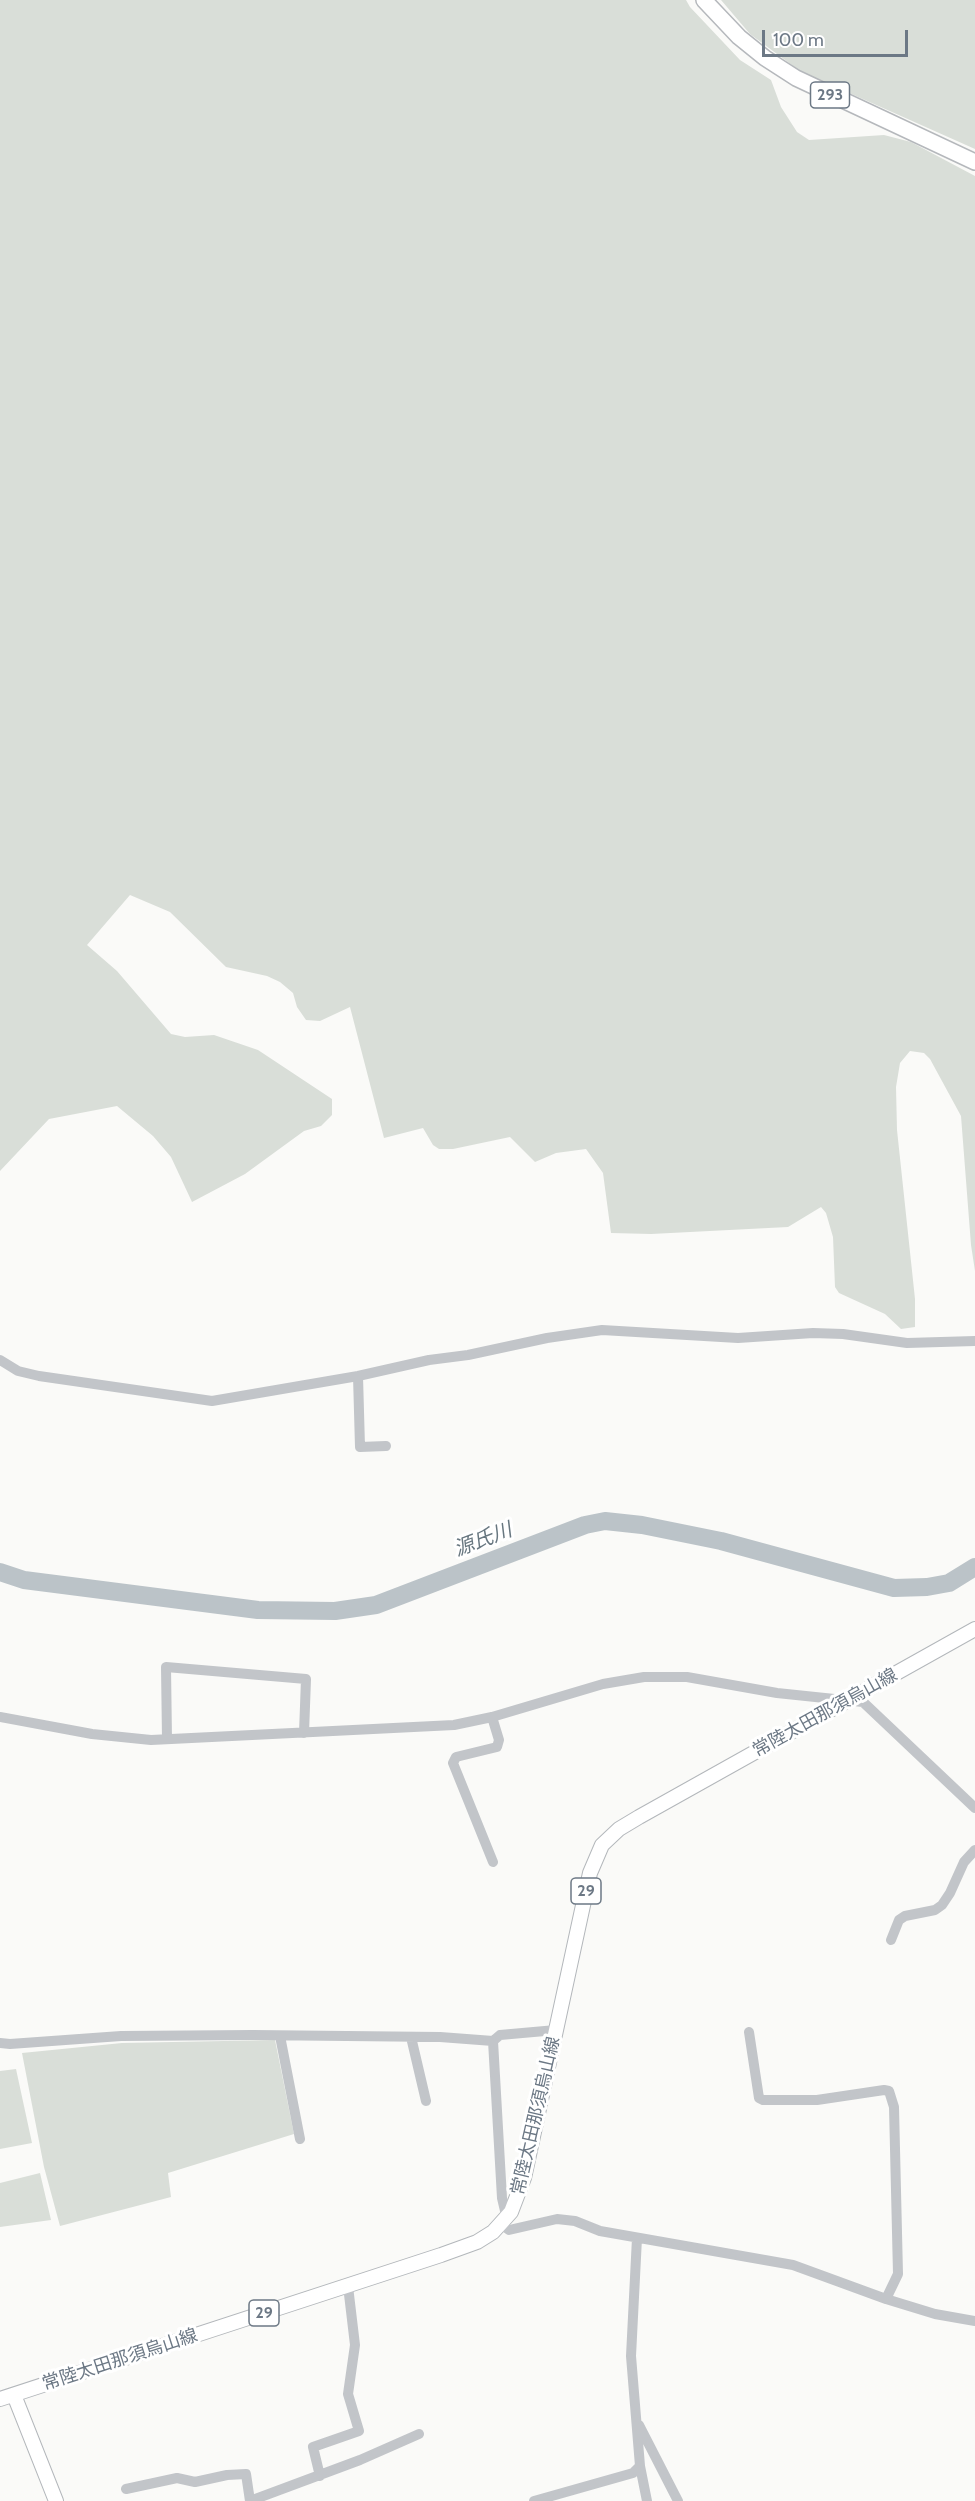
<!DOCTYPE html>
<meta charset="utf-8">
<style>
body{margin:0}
#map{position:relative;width:975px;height:2501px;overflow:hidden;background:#fafaf8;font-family:Cabin,sans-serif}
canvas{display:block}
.scale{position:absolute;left:762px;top:30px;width:146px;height:27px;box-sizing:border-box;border:3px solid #6c7885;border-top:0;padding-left:8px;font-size:18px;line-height:21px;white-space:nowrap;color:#6c7885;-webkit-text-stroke:4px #fff;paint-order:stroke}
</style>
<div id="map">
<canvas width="975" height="2501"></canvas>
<div class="scale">100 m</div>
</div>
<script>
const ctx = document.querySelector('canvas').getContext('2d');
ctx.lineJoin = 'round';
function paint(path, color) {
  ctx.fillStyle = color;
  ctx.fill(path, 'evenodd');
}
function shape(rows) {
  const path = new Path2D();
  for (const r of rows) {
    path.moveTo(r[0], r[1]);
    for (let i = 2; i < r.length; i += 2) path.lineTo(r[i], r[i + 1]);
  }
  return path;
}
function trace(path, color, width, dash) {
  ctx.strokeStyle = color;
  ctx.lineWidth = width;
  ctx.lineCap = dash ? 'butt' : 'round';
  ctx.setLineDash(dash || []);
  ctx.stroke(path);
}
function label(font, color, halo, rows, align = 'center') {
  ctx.font = font + ' Cabin,"Noto Sans JP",sans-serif';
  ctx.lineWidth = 6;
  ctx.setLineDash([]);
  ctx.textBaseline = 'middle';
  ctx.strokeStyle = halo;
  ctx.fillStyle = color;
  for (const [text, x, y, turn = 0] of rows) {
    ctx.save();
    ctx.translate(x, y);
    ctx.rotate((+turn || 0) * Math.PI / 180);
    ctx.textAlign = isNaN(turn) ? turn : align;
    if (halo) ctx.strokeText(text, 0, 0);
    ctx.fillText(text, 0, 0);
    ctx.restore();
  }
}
paint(shape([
 [0,0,686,0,690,7,740,60,771,80,781,107,797,132,809,140,884,135,911,142,975,176,975,1271,971,1245,961,1116,930,1059,924,1053,910,1051,900,1063,896,1087,897,1130,915,1299,915,1327,901,1329,885,1314,839,1293,835,1287,833,1237,826,1213,821,1207,788,1227,651,1234,611,1233,603,1173,586,1149,556,1153,535,1162,510,1137,453,1149,439,1149,433,1145,423,1128,384,1138,350,1007,320,1021,306,1020,297,1007,293,993,280,982,267,976,226,967,170,912,130,895,87,945,117,971,171,1034,185,1037,214,1035,258,1050,332,1099,332,1115,321,1126,304,1131,245,1174,192,1202,171,1157,153,1136,117,1106,49,1119,0,1171],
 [721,0,975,0,975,149,800,71,750,34],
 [275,2040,294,2134,168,2173,171,2197,60,2226,44,2167,22,2053,122,2043],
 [16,2069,32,2143,0,2149,0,2071],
 [40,2173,51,2220,0,2227,0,2183]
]), '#d9ded8');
trace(shape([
 [0,1572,24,1580,258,1610,335,1611,376,1605,585,1525,605,1521,642,1525,721,1541,894,1588,927,1587,949,1583,975,1567]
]), '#bbc3c8', 18);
const major = shape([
 [14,2395,56,2501],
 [0,2399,441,2255,477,2242,493,2232,511,2212,524,2178,590,1873,602,1845,619,1829,639,1817,975,1629]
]);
const highway = shape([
 [704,0,739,37,765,58,796,78,975,162]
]);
trace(major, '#b3b7bb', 16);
trace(highway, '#b5b8bc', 18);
trace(shape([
 [0,1360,18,1371,39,1376,212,1401,358,1376,429,1360,468,1355,547,1338,602,1330,738,1338,813,1333,843,1334,907,1343,975,1341],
 [358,1376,360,1447,386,1446],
 [0,1717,92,1734,151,1740,454,1725,492,1717,603,1684,644,1677,687,1677,777,1693,863,1702,975,1808],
 [492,1717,499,1740,497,1747,456,1757,453,1763,493,1862],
 [167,1739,166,1667,306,1679,304,1733],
 [891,1940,899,1920,905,1916,935,1910,942,1905,950,1893,964,1862,975,1850],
 [749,2032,759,2098,763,2100,817,2100,884,2090,889,2091,894,2107,898,2274,886,2299],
 [280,2036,300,2139],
 [411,2037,426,2101],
 [0,2043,10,2044,121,2036,253,2035,440,2037,493,2041],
 [507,2219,502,2198,493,2041,500,2035,556,2030],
 [502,2225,509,2230,557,2219,575,2221,600,2231,793,2265,886,2299,935,2314,975,2321],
 [637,2238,631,2356,640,2466,647,2501],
 [639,2425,678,2501],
 [320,2476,313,2447,359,2431,348,2394,355,2345,348,2286],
 [126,2489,177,2478,195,2482,227,2475,246,2474,250,2501],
 [250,2501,360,2460,419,2434],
 [534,2501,633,2473,640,2466]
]), '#c2c5c9', 10);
trace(major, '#fff', 14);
trace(highway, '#fff', 15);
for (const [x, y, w] of [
 [830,95,39],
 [586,1891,30],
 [264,2313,30]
]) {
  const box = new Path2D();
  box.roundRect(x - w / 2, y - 13, w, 26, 4.5);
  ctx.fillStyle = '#fff';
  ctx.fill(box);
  trace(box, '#6c7885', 1.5);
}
label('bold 16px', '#6c7885', null, [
 ["293",830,95],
 ["29",586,1891],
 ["29",264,2313]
]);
label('18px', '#6c7885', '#fff', [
 ["常陸太田那須烏山線",825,1713,-29],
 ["常陸太田那須烏山線",536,2116,-77],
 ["常陸太田那須烏山線",120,2360,-18]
]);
label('italic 20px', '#687780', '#fff', [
 ["源氏川",483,1540,-21]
]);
</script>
